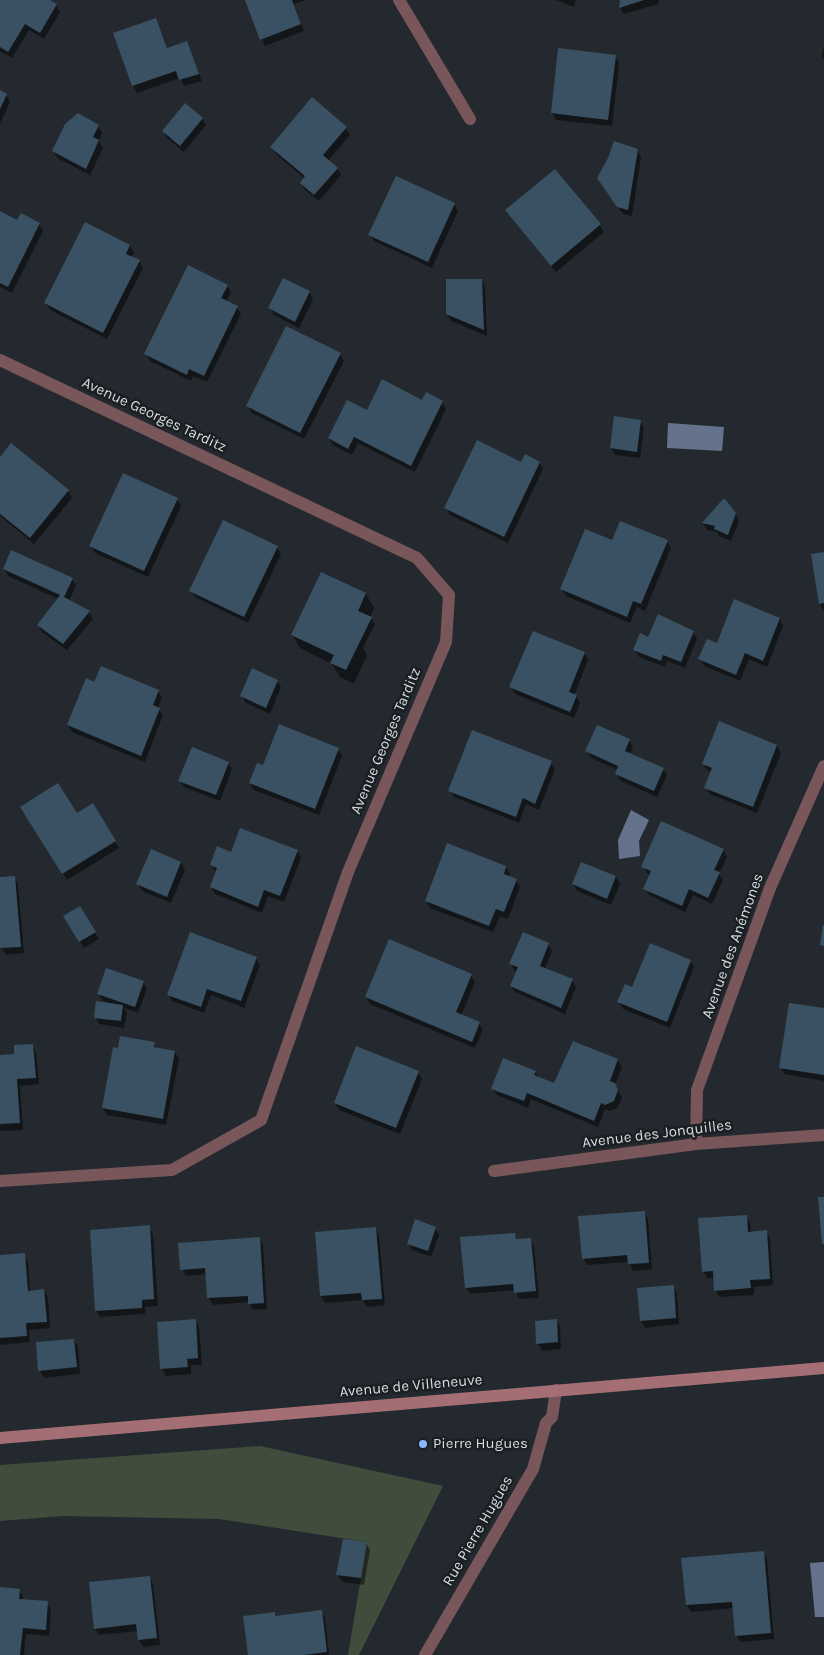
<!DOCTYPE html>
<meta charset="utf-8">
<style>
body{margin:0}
canvas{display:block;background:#23292e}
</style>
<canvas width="824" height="1655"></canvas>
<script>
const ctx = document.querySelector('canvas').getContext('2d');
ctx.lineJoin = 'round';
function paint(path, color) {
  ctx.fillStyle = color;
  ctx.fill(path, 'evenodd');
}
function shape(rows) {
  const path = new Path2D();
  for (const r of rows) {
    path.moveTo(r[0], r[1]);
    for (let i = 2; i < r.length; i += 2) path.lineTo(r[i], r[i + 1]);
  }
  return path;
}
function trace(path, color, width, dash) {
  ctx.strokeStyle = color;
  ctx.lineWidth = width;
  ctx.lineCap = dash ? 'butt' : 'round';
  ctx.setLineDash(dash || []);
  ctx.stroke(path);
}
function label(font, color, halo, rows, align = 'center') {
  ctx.font = font + ' Karla,sans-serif';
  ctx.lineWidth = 5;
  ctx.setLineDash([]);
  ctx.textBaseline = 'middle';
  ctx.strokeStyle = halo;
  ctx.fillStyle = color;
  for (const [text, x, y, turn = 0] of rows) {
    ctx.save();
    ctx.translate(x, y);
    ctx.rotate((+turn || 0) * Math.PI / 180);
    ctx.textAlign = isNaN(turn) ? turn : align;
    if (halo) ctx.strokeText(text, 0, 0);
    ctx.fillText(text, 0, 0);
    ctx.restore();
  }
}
paint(shape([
 [260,1446,443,1486,359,1655,348,1655,367,1542,219,1519,63,1516,0,1521,0,1465]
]), '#404d3c');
paint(shape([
 [668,423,724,427,722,451,667,448],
 [631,810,649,820,639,841,640,856,619,859,618,840],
 [824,1562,824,1617,815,1617,810,1563]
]), '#64738b');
paint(shape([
 [0,0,48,0,56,5,60,12,44,39,29,30,12,58,0,51],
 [246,0,305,0,294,4,304,31,265,46],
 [556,0,576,0,574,7],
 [621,0,659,0,658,4,624,14,620,8],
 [156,19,168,49,186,42,202,81,184,86,180,78,137,93,133,86,115,34],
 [824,46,824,60,822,56],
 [615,56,619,63,612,126,556,120,552,113],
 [0,92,6,95,10,102,0,124],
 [78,115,98,126,102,133,99,141,103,148,90,175,57,158,53,151],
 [202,118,206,125,184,152,167,138,163,131],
 [346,128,350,135,328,161,337,168,341,175,319,201,305,190,301,183,305,179,276,154,272,148],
 [637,150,641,157,632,216,623,214,602,185],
 [555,170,600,225,604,232,556,272,511,217],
 [454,204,458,211,432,268,374,241,370,234],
 [0,213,18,222,39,224,43,231,12,293,0,287],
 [85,224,130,246,134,253,131,257,139,261,143,268,107,339,50,310,46,303],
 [481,280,485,287,487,336,451,321,447,314],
 [227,286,231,292,226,302,237,307,241,314,207,382,193,376,191,381,150,361,146,354],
 [309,292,313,299,299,328,274,315,270,308],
 [340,354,344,361,304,439,252,413,248,406],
 [423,401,442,402,446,409,415,472,358,443,352,455,333,445,329,438,367,412],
 [640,421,644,428,640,458,615,455,611,448],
 [0,459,68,491,72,498,34,544,0,516],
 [539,462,543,469,508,543,450,515,446,508,522,463],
 [177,499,181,506,148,577,95,553,91,546],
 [735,513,739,521,731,541,719,536,717,532,707,530,703,523],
 [667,541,671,548,645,611,637,607,630,623,566,596,562,589,613,542],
 [277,547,281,554,248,623,195,597,191,590],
 [824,553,824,611,820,604],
 [4,569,72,579,76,586,69,601,89,612,93,619,67,650,42,632,38,625,58,599,8,576],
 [321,573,366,594,374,608,370,617,375,624,363,648,367,655,354,684,340,677,332,664,300,648,292,634],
 [780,619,783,626,767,667,749,659,740,681,704,666,700,659,717,645],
 [693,632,697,639,685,668,667,661,665,667,639,657,635,650],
 [584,653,588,660,574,695,576,696,580,703,574,718,515,694,511,687],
 [277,681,281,687,270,714,246,703,242,696],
 [95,683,158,691,162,698,158,708,163,715,145,762,72,732,68,725],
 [629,740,633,747,630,754,663,769,667,775,657,797,621,781,617,774,618,770,591,758,587,751],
 [777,746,781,753,757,813,710,794,706,788,712,772,707,770,703,764],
 [338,749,342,756,319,815,254,790,250,783,264,767],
 [551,762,555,769,539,810,526,804,519,823,454,797,450,790],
 [228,763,232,769,220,801,184,787,180,781],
 [92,805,119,848,67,880,21,807,77,815],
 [241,829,298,851,301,858,284,902,268,896,262,913,215,894,211,887,217,873,211,865,232,853],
 [723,850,727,857,719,874,723,880,712,904,693,895,685,912,649,895,645,888,651,875,647,873,643,866],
 [181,863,185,870,171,903,142,891,138,884],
 [506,867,510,874,509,877,516,880,520,887,508,919,500,916,493,932,430,908,426,901],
 [14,877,18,884,24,953,6,955,2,948,0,948,0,878],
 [616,877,620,884,611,905,577,891,573,884],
 [80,908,99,939,84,948,65,917],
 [548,944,552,951,545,969,572,980,576,987,565,1014,515,992,511,986,517,972,515,971,511,964],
 [256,958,260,965,244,1008,211,995,204,1013,172,1001,169,995],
 [690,961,694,967,670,1028,623,1009,619,1002],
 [471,975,475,982,461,1016,479,1023,483,1030,475,1048,370,1004,366,997],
 [143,982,147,989,138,1013,124,1008,127,1013,124,1028,99,1024,95,1017,111,1004,102,1000,98,993],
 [824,1010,824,1081,784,1074,780,1067],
 [154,1043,157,1049,175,1052,179,1059,166,1125,107,1115,103,1108],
 [573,1043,618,1060,622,1067,615,1084,622,1098,617,1108,610,1111,605,1109,598,1127,531,1099,528,1108,497,1095,493,1089,535,1072,539,1078,555,1084],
 [32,1045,36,1052,39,1084,20,1086,23,1130,0,1131,0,1056,16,1055],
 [418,1072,422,1079,400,1134,339,1110,335,1103],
 [644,1212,648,1219,652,1269,633,1271,629,1262,587,1265,583,1258],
 [746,1217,750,1223,751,1233,766,1232,770,1238,773,1285,754,1287,754,1295,719,1297,715,1290,714,1278,707,1278,703,1271],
 [149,1227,153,1234,158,1306,145,1307,145,1314,100,1317,96,1311],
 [435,1228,439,1235,431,1257,412,1250,408,1243],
 [375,1229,379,1235,385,1305,367,1307,363,1300,325,1303,321,1296],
 [514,1234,518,1240,530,1239,534,1246,539,1298,519,1299,515,1290,470,1294,466,1287],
 [259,1238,263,1245,267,1309,253,1310,249,1302,213,1305,209,1298,207,1274,186,1276,182,1269],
 [24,1254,28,1261,30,1292,44,1291,48,1297,50,1328,29,1330,30,1342,0,1345,0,1256],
 [673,1286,677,1293,679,1324,645,1328,641,1321],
 [195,1320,199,1327,202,1365,191,1365,191,1374,166,1376,162,1369],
 [556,1320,560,1327,561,1349,542,1351,538,1344],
 [74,1340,78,1347,80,1374,44,1378,40,1371],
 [366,1543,370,1550,364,1585,342,1582,338,1575],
 [763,1552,767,1559,774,1639,740,1642,736,1635,734,1608,691,1612,687,1605,683,1559],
 [149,1577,153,1584,160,1645,143,1647,139,1640,138,1631,99,1635,95,1629],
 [0,1588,19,1590,23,1597,23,1600,47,1602,51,1609,49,1636,26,1634,24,1655,0,1655],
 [321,1611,325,1618,329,1655,249,1655,274,1613,276,1617]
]), '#0007');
paint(shape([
 [0,0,50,0,57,4,40,33,25,24,8,52,0,47],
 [245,0,292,0,301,24,260,40],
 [620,0,644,0,619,8],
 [156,18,167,48,187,41,199,74,179,80,176,71,132,86,113,33],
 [558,48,616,55,608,120,551,113],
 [0,90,7,94,0,109],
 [312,97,347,127,323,155,338,168,314,195,300,183,305,176,270,147],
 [185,103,203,118,180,146,162,131],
 [78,113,99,125,93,137,99,140,86,169,52,151,65,124],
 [614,141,638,149,628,210,617,207,597,178,608,158],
 [555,169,601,224,551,266,505,210],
 [396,176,455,203,428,262,368,235],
 [0,211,17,220,21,213,40,223,8,287,0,283],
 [85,222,130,245,126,254,140,260,103,333,44,303],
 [188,265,228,285,221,298,238,306,204,376,189,369,187,375,144,354],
 [283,278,310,291,295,322,268,308],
 [446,279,482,279,484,330,446,314],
 [286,326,341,353,300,433,246,406],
 [382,379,422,400,426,392,443,401,411,466,354,437,348,449,328,438,347,400,367,410],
 [614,416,641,420,637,452,610,448],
 [477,440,521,462,525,454,540,462,504,537,444,508],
 [11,443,69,490,30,538,0,514,0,457],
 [123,473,178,498,144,571,89,546],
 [723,499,725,499,736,513,728,535,714,529,715,526,702,523],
 [223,520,278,546,244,617,189,591],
 [620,521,668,540,641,604,633,601,627,617,560,589,585,529,612,540],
 [11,550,73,578,64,597,90,611,63,644,37,625,60,595,3,569],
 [824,552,824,603,819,604,811,554],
 [321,572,366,593,358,611,372,617,346,670,330,663,334,655,291,635],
 [734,599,780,618,763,661,745,653,736,675,698,659,707,639,717,643],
 [658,614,694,631,681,662,663,655,661,661,633,650,640,633,648,637],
 [533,631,585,652,569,692,577,695,570,712,509,687],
 [101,666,159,690,153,705,160,708,141,756,67,725,86,678,94,682],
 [252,668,278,680,266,708,240,696],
 [719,721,777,745,753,807,704,788,712,768,702,764],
 [279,724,339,748,315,809,249,783,257,763,263,765],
 [597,725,630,739,625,751,664,768,654,791,615,774,618,766,585,751],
 [472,730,552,761,535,804,523,798,516,817,448,791],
 [192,747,229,762,216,795,178,781],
 [58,783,77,813,93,803,116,841,62,874,20,807],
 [661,821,724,849,714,870,720,872,708,898,689,889,682,906,643,889,651,871,641,867],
 [240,828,298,850,280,896,264,890,258,907,210,887,217,868,210,865,217,846,231,852],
 [447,843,506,866,504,874,517,879,504,912,496,909,489,926,425,901],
 [151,849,181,862,167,897,136,884],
 [581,862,616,876,607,899,572,884],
 [15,876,21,947,0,948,0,877],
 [80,906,96,932,79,942,63,916],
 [823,925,824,925,824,946,820,945],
 [190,932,257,957,241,1001,207,989,201,1007,167,995],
 [523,932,549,943,540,966,573,979,561,1008,510,986,518,967,509,964],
 [389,939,472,974,456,1012,480,1022,472,1042,365,997],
 [650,943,691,960,667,1022,617,1002,625,984,632,987],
 [106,968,144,981,135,1007,97,994],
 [96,1001,123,1005,121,1021,94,1018],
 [789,1003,824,1008,824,1075,779,1068],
 [120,1036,155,1042,154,1047,175,1051,163,1119,102,1108,113,1047,118,1048],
 [573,1041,618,1059,610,1081,615,1083,618,1090,614,1101,605,1105,601,1103,594,1121,527,1093,524,1101,491,1089,503,1058,536,1071,534,1075,554,1083],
 [33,1044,36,1078,17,1079,20,1123,0,1124,0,1055,14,1054,14,1045],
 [356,1046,419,1071,396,1128,334,1103],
 [818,1197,824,1197,824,1244,822,1244],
 [645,1211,649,1263,628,1264,627,1255,582,1259,578,1216],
 [747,1215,748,1232,767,1230,770,1279,750,1280,751,1288,714,1291,713,1271,702,1272,698,1218],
 [415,1219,436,1227,428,1251,407,1244],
 [150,1225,154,1299,142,1300,142,1308,95,1311,90,1230],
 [376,1227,382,1299,362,1300,361,1293,320,1296,315,1232],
 [515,1233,516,1239,531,1238,536,1291,514,1293,513,1284,465,1288,460,1237],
 [260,1237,264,1303,248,1304,248,1296,207,1298,205,1268,180,1270,178,1243],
 [25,1253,28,1291,44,1289,47,1322,26,1323,27,1336,0,1338,0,1255],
 [674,1285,676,1318,640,1321,637,1288],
 [196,1319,198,1358,187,1359,188,1367,160,1369,157,1322],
 [557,1319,558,1342,536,1344,535,1321],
 [74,1339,77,1367,38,1371,36,1342],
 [343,1539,367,1542,361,1578,336,1575],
 [764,1551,771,1633,735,1636,732,1602,686,1605,681,1558],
 [150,1576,157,1638,138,1640,136,1624,94,1629,89,1582],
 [0,1587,20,1589,19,1599,48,1601,46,1630,23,1628,20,1655,0,1655],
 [322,1610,327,1652,304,1655,248,1655,243,1616,275,1612,275,1616]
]), '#395162');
trace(shape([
 [399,0,470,119],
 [0,360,417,558,449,595,446,642,348,872,261,1120,172,1170,0,1181],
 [696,1144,697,1090,770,888,824,766],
 [494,1171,696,1144,824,1135],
 [425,1655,533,1469,546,1423,552,1417,556,1390]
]), '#785659', 12);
trace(shape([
 [0,1438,824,1368]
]), '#a46f74', 12);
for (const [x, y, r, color] of [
 [423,1444,5,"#8abafc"]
]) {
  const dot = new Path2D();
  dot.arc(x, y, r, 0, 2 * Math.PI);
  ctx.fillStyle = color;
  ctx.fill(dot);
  trace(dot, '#1a1f24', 2);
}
label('15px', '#d9dde0', '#1a1f24', [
 ["Avenue Georges Tarditz",154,415,25],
 ["Avenue Georges Tarditz",386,741,-67],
 ["Avenue des Anémones",733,946,-70],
 ["Avenue des Jonquilles",657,1134,-7],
 ["Avenue de Villeneuve",411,1386,-5],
 ["Rue Pierre Hugues",478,1531,-60]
]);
label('15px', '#d9dde0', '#1a1f24', [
 ["Pierre Hugues",433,1444]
], 'left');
</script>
